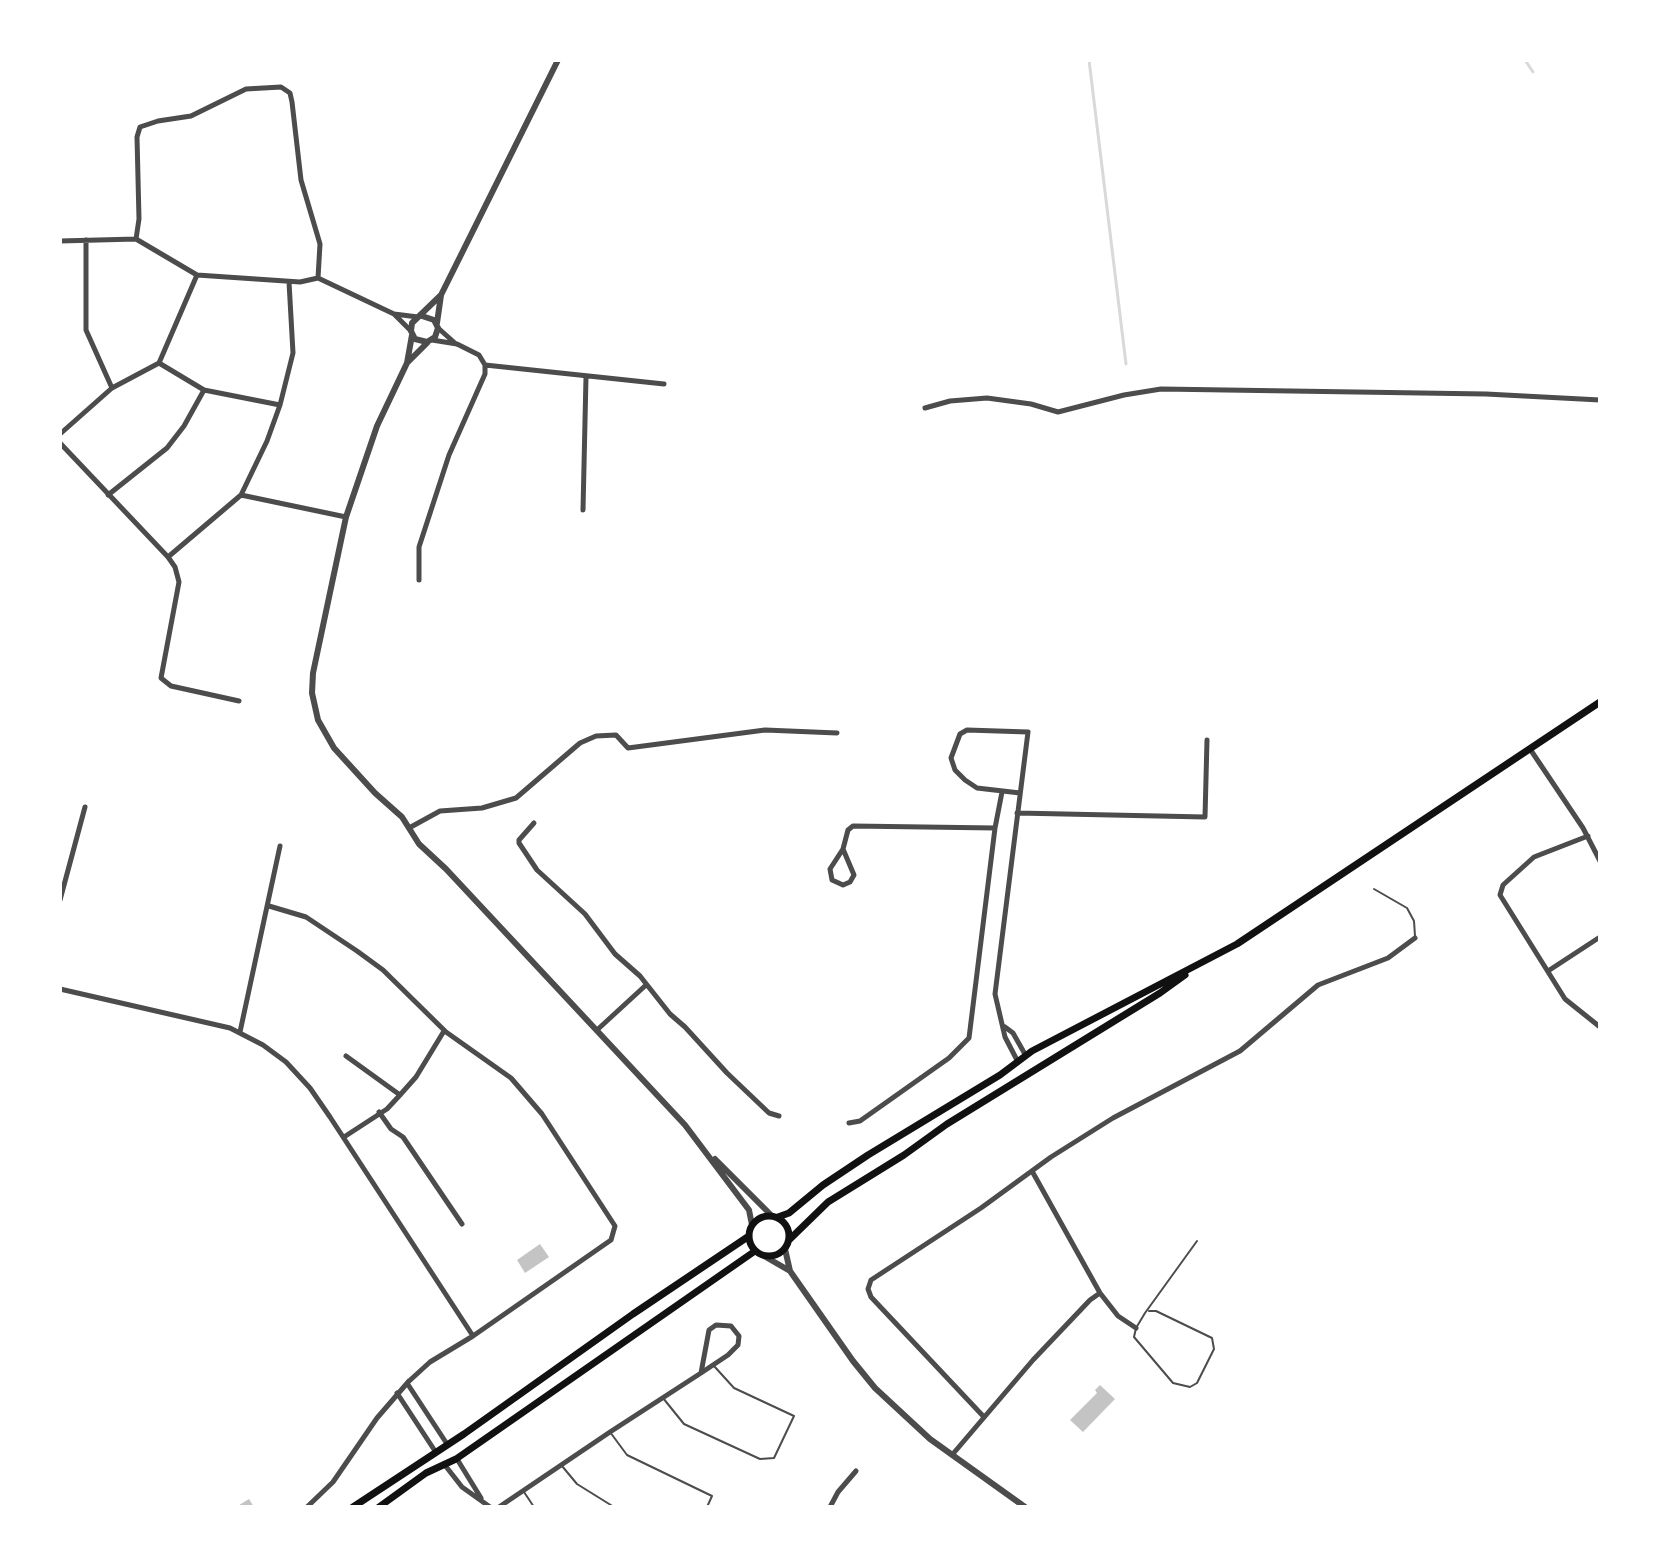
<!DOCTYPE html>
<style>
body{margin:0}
#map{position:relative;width:1660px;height:1567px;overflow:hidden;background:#fff;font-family:Bitter,serif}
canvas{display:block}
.frame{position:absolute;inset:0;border:62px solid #fff;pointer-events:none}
</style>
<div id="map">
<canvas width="1660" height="1567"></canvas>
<div class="frame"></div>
</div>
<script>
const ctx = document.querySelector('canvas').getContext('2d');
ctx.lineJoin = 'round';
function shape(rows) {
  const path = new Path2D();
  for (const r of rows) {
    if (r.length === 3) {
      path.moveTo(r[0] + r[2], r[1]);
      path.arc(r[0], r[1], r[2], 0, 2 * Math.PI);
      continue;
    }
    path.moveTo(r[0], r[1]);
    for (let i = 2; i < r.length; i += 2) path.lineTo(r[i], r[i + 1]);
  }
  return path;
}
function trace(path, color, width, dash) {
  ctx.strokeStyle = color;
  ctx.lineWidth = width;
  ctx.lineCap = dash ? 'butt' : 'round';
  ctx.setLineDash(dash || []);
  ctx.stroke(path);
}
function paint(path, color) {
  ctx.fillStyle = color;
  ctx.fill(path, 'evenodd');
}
trace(shape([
 [1089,60,1126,364],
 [1525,60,1533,72]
]), '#d9d9d9', 3);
paint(shape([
 [540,1244,549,1257,525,1273,517,1260],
 [1100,1385,1115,1399,1083,1432,1070,1420,1097,1393,1095,1390],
 [249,1499,254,1507,236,1507]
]), '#c4c4c4');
trace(shape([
 [1374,889,1407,908,1414,921,1415,936],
 [1149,1311,1156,1311,1212,1338,1214,1349,1197,1383,1190,1387,1173,1383,1134,1337,1136,1328,1145,1313,1197,1241],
 [663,1398,684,1424,760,1459,774,1458,794,1416,734,1388,714,1366],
 [610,1432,627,1455,712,1496,707,1507],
 [562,1466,577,1484,614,1507],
 [524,1492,534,1507]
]), '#4c4c4c', 2);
trace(shape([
 [136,239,139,219,137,137,140,127,158,121,191,116,246,89,281,87,290,93,292,102,301,180,320,244,318,278],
 [86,240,86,330,112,388],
 [60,241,136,239,197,275,300,282,318,278,394,314,418,317],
 [394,314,411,331],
 [438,328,456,344],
 [159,363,204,390,280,405],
 [485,365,664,384],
 [925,408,950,401,987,398,1031,404,1058,412,1124,395,1161,389,1486,394,1600,400],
 [60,434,112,388,159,363,197,275],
 [60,443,168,557,241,495,346,517],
 [108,495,167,448,184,426,204,390],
 [241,495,267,441,280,405,293,353,289,282],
 [583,510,586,377],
 [168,557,175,567,179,582,161,678,171,686,239,701],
 [419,580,419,547,449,455,485,374,485,365,479,355,457,344,432,340],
 [1530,749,1583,828,1600,861],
 [1017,813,1205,817,1207,740],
 [534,823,519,840,519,843,537,870,585,914,615,954,640,976,670,1014,685,1027,727,1073,769,1113,779,1116],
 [409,828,440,811,482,808,516,798,580,743,596,736,616,735,628,748,765,730,837,733],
 [995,828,1002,792],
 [1588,836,1534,857,1503,885,1500,895,1565,999,1600,1027],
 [843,849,854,875,850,882,843,885,832,880,830,869,843,849,848,830,853,826,995,828,969,1038,949,1058,860,1121,849,1123],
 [60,900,85,807],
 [269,906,306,917,357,951,383,970,446,1032,511,1078,542,1114,615,1226,611,1240,473,1336,430,1362,407,1383,447,1444],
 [1548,971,1600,937],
 [60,989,230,1028,263,1045,286,1062,310,1088,330,1117,473,1336],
 [1005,1027,1013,1033,1026,1056],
 [597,1030,646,985],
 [240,1032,280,846],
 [346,1056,400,1095],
 [1018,1062,1005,1037,995,994,1028,732,967,730,960,734,951,758,955,770,965,780,977,788,1020,793],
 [379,1112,391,1129,403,1137,462,1224],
 [344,1137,387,1109,400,1095,416,1077,444,1031],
 [1032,1171,1100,1293,1118,1316,1136,1328],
 [397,1393,435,1451],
 [984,1417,871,1297,868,1289,871,1280,981,1208,1051,1157,1113,1118,1240,1051,1318,985,1388,958,1415,938],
 [952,1455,1033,1360,1090,1300,1100,1293],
 [457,1459,481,1498],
 [444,1464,462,1487,490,1507],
 [307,1507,333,1482,377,1418,409,1381],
 [499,1507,610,1432,701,1373,728,1355,738,1345,739,1336,731,1326,716,1325,709,1330,701,1373],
 [830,1507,838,1492,856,1471]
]), '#4c4c4c', 5);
trace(shape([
 [422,316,434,320,438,328,435,337,427,342,415,339,411,331,412,323,441,295,558,60],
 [437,323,441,295],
 [412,335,407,363,377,426,346,517,313,673,312,693,318,720,334,748,375,793,402,817,419,844,446,869,685,1125,749,1210,752,1225],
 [407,363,427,343],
 [715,1159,771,1215],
 [785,1249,790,1271,853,1361,875,1388,930,1439,1025,1507],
 [764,1256,790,1271]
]), '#4c4c4c', 6);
trace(shape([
 [769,1236,20],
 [778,1217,789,1213,823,1185,868,1155,1000,1075,1032,1051,1237,944,1600,702],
 [789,1240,828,1202,904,1155,947,1124,1160,993,1185,975],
 [353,1507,464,1434,633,1314,749,1236],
 [379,1507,426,1473,456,1459,755,1251]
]), '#111', 7);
</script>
